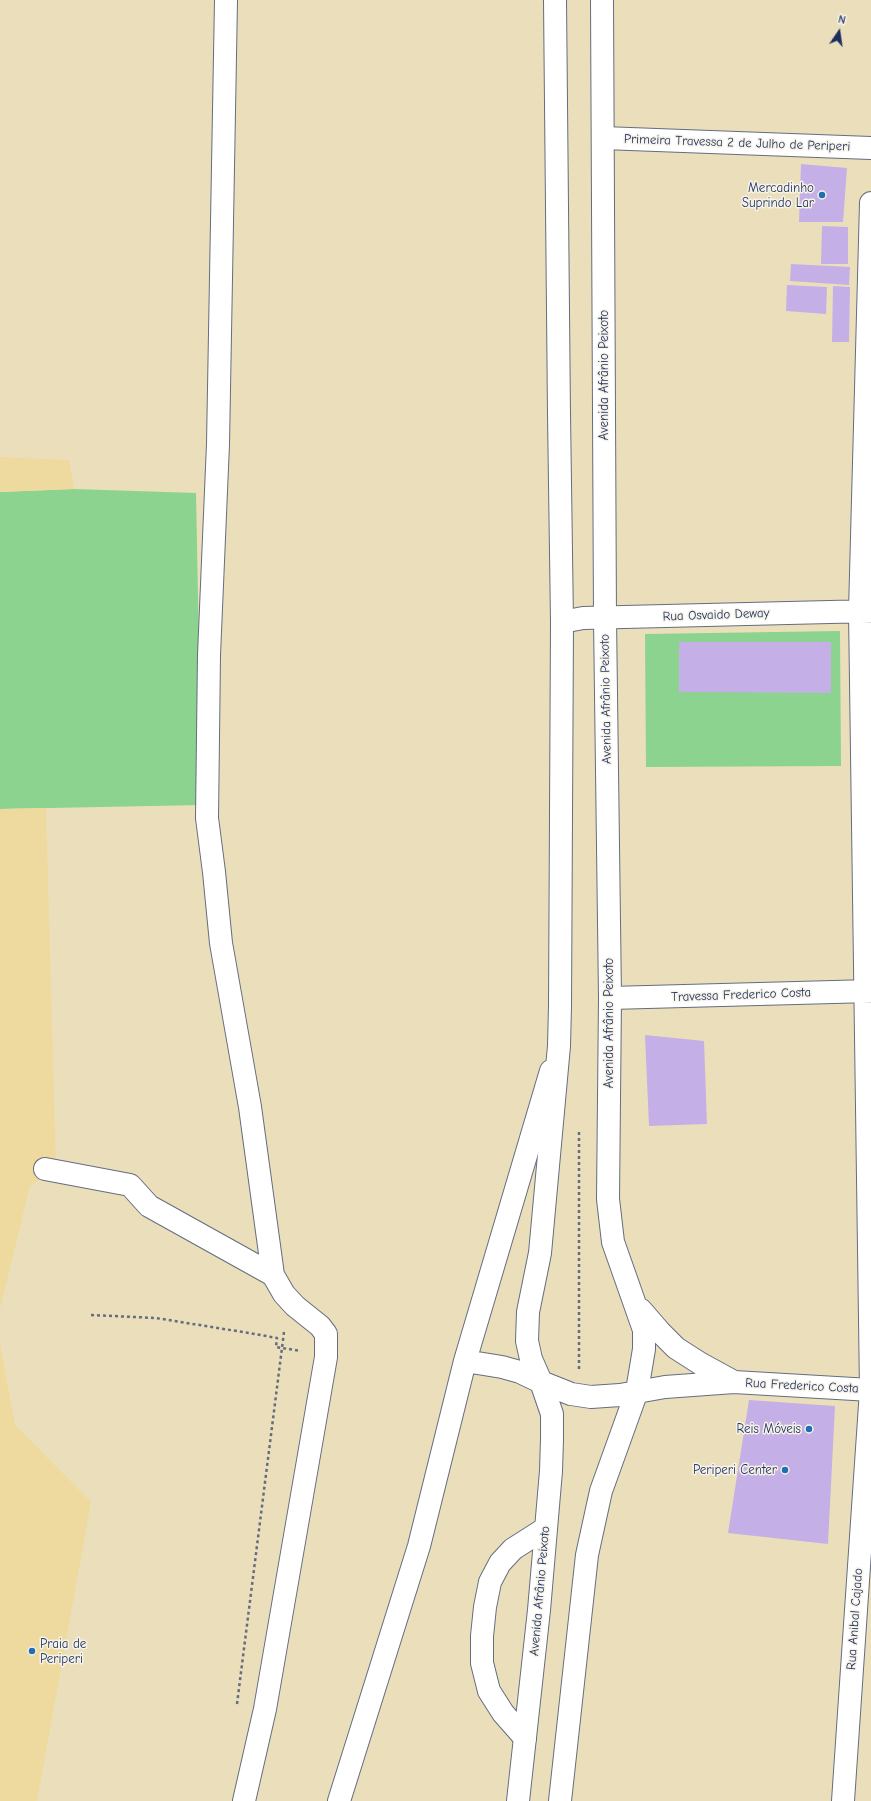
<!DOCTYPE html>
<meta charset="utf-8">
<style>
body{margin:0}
#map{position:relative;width:871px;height:1801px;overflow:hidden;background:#ebdfbb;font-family:"Comic Neue",sans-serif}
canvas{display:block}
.north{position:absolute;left:819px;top:12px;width:40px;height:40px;-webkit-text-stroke:3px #f7f3e8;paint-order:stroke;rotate:13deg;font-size:11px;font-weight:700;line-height:16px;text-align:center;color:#1b2f5e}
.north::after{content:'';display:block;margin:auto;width:14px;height:18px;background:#1b2f5e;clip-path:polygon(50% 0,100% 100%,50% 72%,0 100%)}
</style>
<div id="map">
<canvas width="871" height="1801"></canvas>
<div class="north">N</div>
</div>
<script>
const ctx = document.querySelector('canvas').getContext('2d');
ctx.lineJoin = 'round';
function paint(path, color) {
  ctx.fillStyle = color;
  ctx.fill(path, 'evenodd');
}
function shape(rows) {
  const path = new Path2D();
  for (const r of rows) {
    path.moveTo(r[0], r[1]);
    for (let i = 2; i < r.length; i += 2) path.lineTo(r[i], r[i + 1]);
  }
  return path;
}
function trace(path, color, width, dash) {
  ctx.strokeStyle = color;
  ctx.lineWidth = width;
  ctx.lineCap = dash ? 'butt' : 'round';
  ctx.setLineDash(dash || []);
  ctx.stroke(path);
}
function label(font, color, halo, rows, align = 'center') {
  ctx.font = font + ' "Comic Neue",sans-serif';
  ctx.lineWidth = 3;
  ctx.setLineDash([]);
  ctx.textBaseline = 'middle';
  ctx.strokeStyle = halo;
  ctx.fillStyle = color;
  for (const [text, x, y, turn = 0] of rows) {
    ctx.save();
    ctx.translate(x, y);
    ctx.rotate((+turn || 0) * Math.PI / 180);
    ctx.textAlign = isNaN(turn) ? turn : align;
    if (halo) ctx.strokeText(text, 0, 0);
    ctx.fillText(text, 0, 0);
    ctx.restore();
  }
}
paint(shape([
 [74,489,196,493,202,805,0,809,0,492],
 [840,631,841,766,646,767,645,634]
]), '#8bd38e');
paint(shape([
 [0,457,69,460,74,489,0,492],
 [46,808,56,1168,30,1186,0,1309,0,809],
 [0,1343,15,1425,91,1502,37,1801,0,1801]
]), '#eeda9e');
paint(shape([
 [801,164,847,168,843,222,799,222],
 [822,226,848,227,848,264,821,264],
 [791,264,850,267,849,285,790,281],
 [787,285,827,287,826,314,786,311],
 [833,286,850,287,849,342,832,342],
 [679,642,831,642,831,693,679,692],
 [645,1035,704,1041,707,1124,649,1126],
 [749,1400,835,1406,828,1544,728,1533]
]), '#c5afe7');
const minor = shape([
 [226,0,218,444,209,655,207,818,214,872,221,943,250,1107,273,1275,284,1294,295,1306,320,1326,326,1334,326,1357,265,1709,244,1801],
 [603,138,871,148],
 [562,622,583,618,871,611],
 [610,998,871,991],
 [45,1169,130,1185,149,1206,273,1275],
 [465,1361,502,1367,520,1372,541,1382],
 [525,1738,503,1713,489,1691,482,1663,482,1636,485,1607,490,1582,500,1563,513,1549,546,1528],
 [339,1801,419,1546,465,1361,551,1071],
 [843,1801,871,1390,860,611,871,203]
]);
const major = shape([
 [641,1310,660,1332,676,1348,701,1364,734,1382],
 [541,1382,571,1394,591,1397,620,1395,665,1387,734,1382,871,1390],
 [518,1801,539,1610,551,1471,552,1439,552,1414,541,1382,531,1359,527,1341,528,1312,540,1253,559,1046,560,1006,562,622,559,414,555,0],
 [560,1801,587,1555,601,1491,637,1391,644,1349,644,1330,613,1242,608,1199,610,998,605,618,602,0]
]);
trace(minor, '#646d7f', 24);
trace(major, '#646d7f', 24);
trace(shape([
 [91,1315,156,1318,255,1334,277,1338,276,1347,301,1351],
 [579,1369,579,1130],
 [237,1704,284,1332]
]), '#646d7f', 2.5, [3, 3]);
trace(minor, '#fff', 22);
trace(major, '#fff', 22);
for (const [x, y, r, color] of [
 [822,195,4,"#1f6fb2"],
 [809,1429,4,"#1f6fb2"],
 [785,1470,4,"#1f6fb2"],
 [32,1651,4,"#1f6fb2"]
]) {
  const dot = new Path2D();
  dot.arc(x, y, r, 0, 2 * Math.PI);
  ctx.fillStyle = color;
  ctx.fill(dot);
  trace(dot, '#f7f3e8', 1.5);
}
label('13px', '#1b2f5e', '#f7f3e8', [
 ["Primeira Travessa 2 de Julho de Periperi",737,143,2],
 ["Avenida Afrânio Peixoto",604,375,-90],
 ["Rua Osvaido Deway",716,615,-2],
 ["Avenida Afrânio Peixoto",606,699,-91],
 ["Travessa Frederico Costa",741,995,-2],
 ["Avenida Afrânio Peixoto",609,1023,-90],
 ["Rua Frederico Costa",802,1386,3],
 ["Avenida Afrânio Peixoto",540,1591,-85],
 ["Rua Anibal Cajado",855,1619,-86]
]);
label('13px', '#1b2f5e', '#f7f3e8', [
 ["Mercadinho",814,188],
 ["Suprindo Lar",814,203],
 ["Reis Móveis",801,1429],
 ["Periperi Center",777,1470],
 ["Praia de",40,1644,"left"],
 ["Periperi",40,1659,"left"]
], 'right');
</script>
